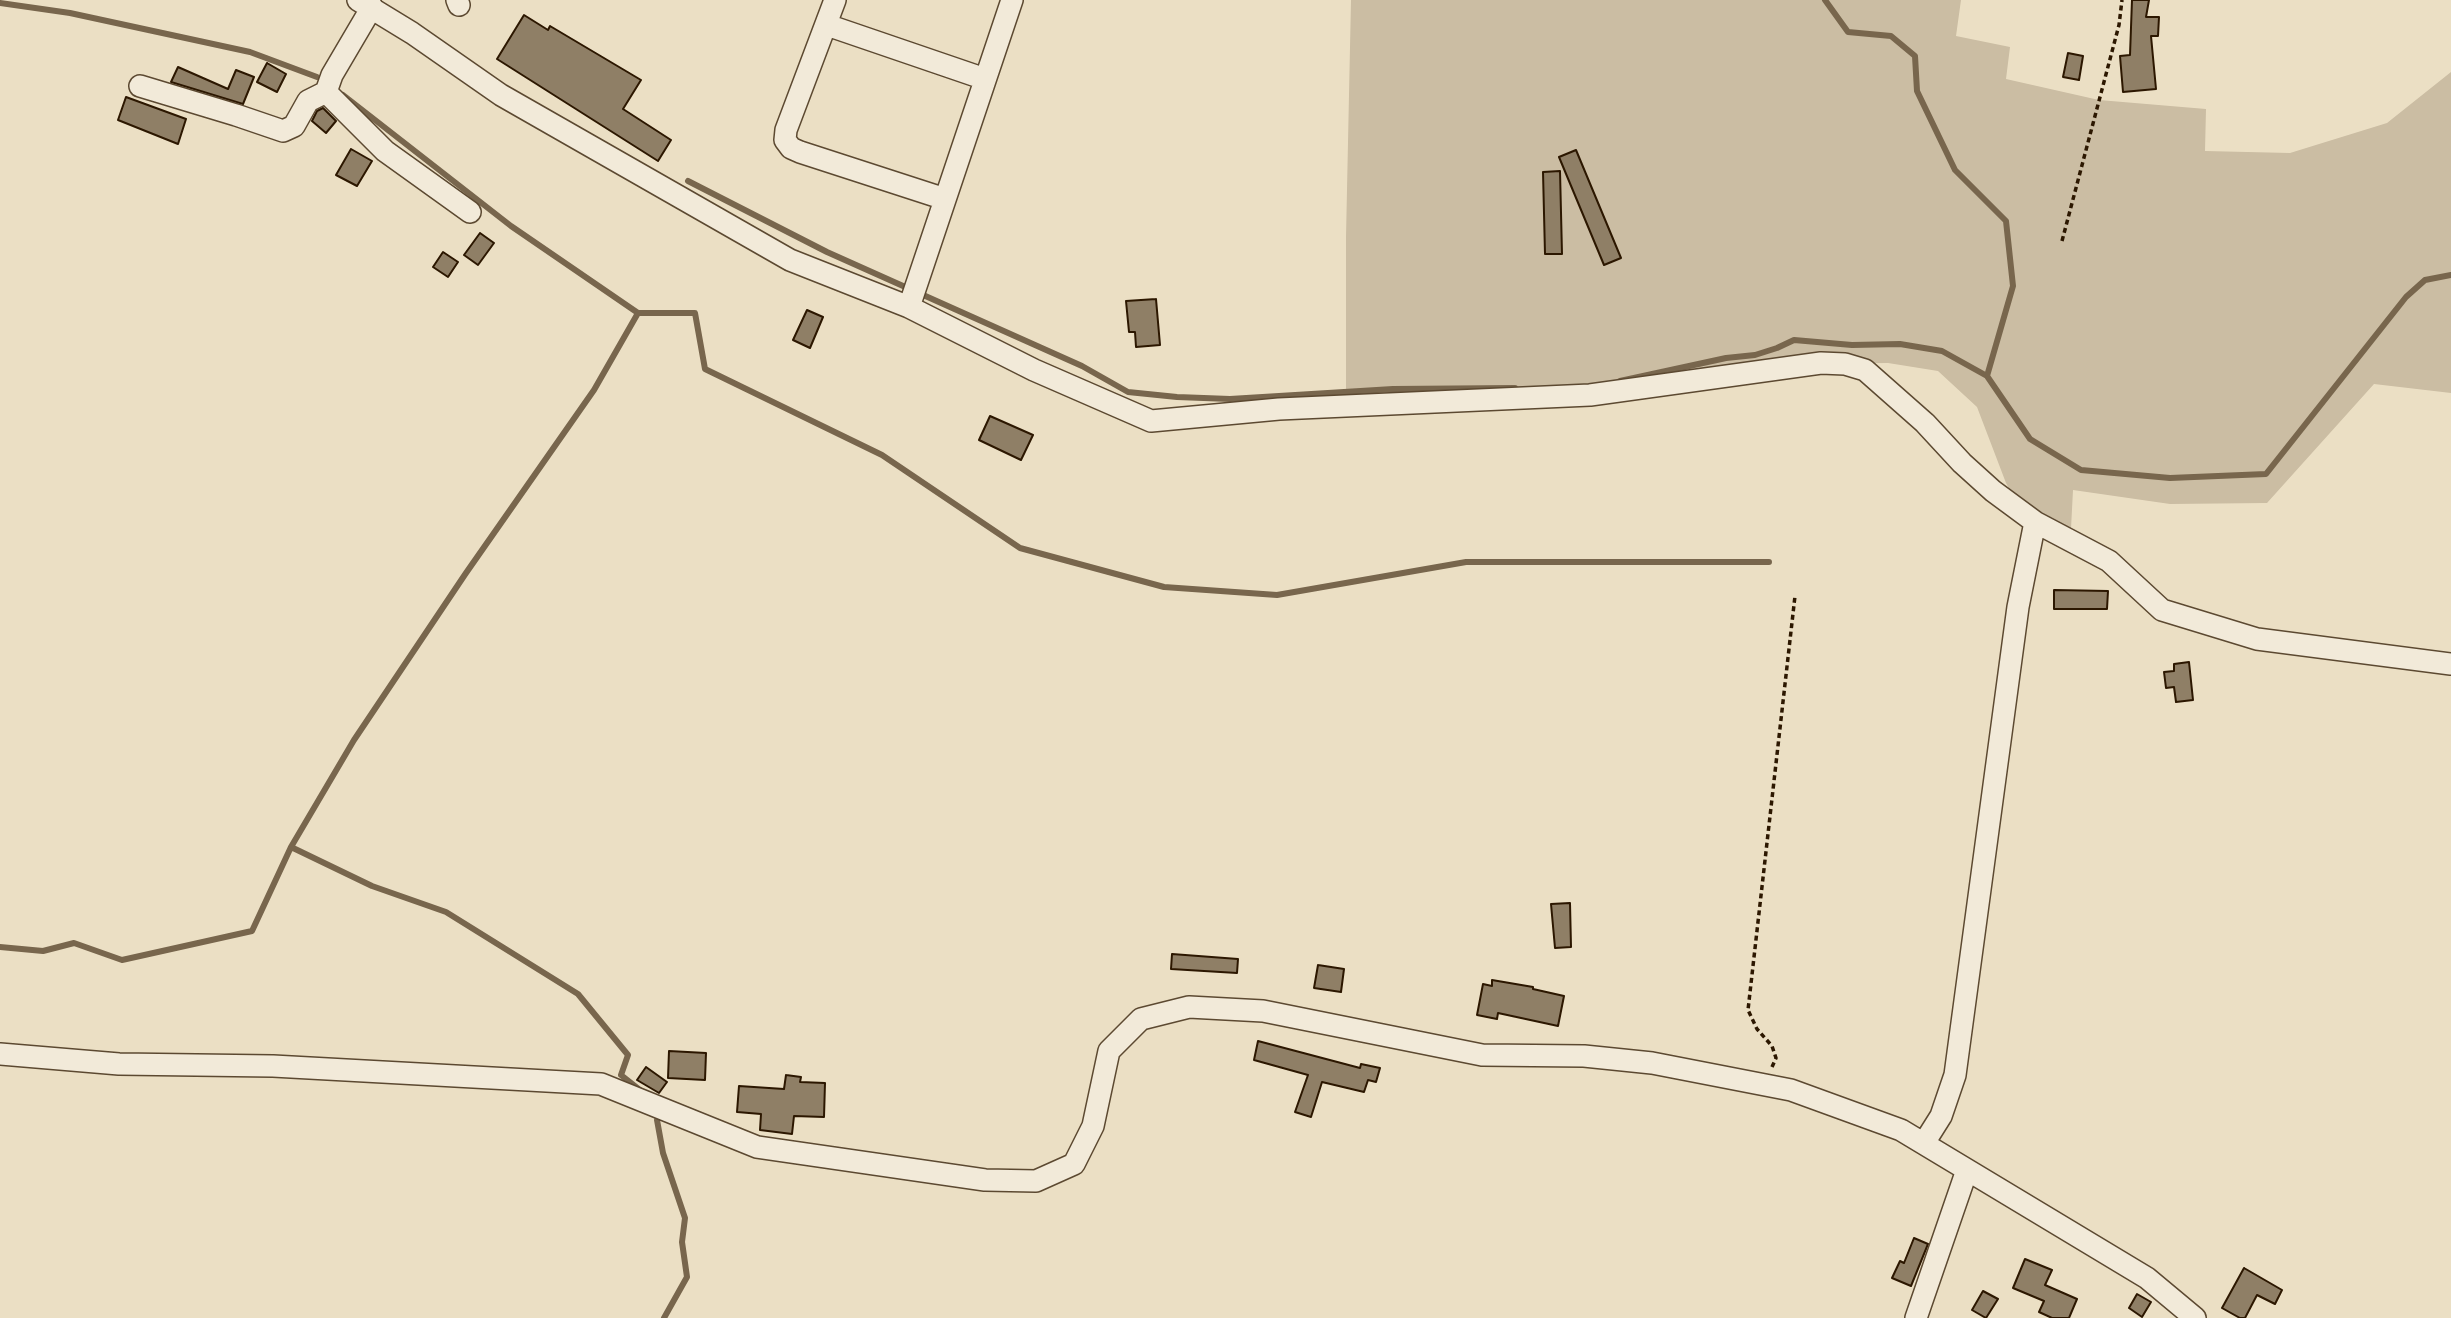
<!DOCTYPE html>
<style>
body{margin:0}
canvas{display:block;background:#ebdfc4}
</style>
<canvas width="2451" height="1318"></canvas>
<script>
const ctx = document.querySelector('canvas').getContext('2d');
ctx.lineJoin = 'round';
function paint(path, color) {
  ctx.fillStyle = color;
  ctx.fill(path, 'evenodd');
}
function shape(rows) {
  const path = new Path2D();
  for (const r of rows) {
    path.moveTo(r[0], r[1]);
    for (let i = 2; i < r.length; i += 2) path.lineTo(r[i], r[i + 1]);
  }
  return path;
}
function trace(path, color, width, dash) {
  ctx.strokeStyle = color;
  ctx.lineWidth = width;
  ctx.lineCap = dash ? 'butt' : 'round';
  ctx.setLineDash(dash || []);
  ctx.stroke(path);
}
paint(shape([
 [1351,0,1961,0,1956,36,2010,47,2006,79,2099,100,2206,109,2205,151,2290,153,2387,123,2451,72,2451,393,2374,384,2267,503,2170,504,2073,490,2070,548,2014,497,2006,483,1977,407,1938,371,1888,363,1801,364,1728,376,1346,406,1346,237]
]), '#cbbda3');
trace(shape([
 [1825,0,1848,32,1891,36,1915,56,1917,91,1955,170,2006,221,2013,286,1987,376,2030,439,2081,470,2170,478,2266,474,2406,297,2425,280,2451,275],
 [0,3,70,13,250,52,317,77],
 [343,95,511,226,638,313,695,313,705,369,882,455,1020,548,1164,587,1277,595,1466,562,1769,562],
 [688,181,827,252,1082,366,1128,392,1177,397,1230,399,1393,389,1515,388],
 [1620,381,1726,358,1755,355,1777,348,1794,340,1852,345,1900,344,1942,351,1987,376],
 [291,847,372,886,446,912,578,994,628,1055,621,1075,640,1090],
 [0,947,43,951,74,943,122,960,252,931,291,847,354,740,466,573,594,390,638,313],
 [657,1120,663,1153,685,1218,682,1242,687,1277,664,1318]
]), '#78664d', 6);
const building = shape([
 [2132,0,2149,0,2146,17,2159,17,2158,36,2151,36,2156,89,2123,92,2120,56,2130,55,2132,0],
 [524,15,548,30,550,26,641,80,623,109,671,140,658,161,497,59,524,15],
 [2068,53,2083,56,2079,80,2063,77,2068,53],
 [267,63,286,74,277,92,257,82,267,63],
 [178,67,228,89,236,70,254,77,243,104,171,82,178,67],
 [126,97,186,119,178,144,118,120,126,97],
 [323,108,336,121,326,133,312,121,317,111,323,108],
 [351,149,372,161,357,186,336,175,351,149],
 [1576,150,1621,258,1604,265,1559,157,1576,150],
 [1560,171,1562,254,1545,254,1543,172,1560,171],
 [480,233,494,243,478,265,464,255,480,233],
 [443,252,458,262,448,277,433,267,443,252],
 [1156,299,1160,345,1136,347,1135,332,1129,332,1126,301,1156,299],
 [807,310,823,317,810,348,793,340,807,310],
 [990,416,1033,435,1021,460,979,440,990,416],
 [2054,590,2108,591,2107,609,2054,609,2054,590],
 [2189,662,2193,700,2176,702,2174,687,2166,688,2164,672,2174,671,2174,664,2189,662],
 [1570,903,1571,947,1555,948,1551,904,1570,903],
 [1172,954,1238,959,1237,973,1171,969,1172,954],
 [1318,965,1344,969,1341,992,1314,988,1318,965],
 [1492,980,1533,987,1533,989,1564,996,1558,1026,1498,1013,1497,1019,1477,1015,1483,984,1492,986,1492,980],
 [1258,1041,1360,1068,1361,1064,1380,1068,1376,1082,1368,1080,1364,1092,1322,1082,1311,1117,1295,1112,1308,1075,1254,1060,1258,1041],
 [669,1051,706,1053,705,1080,668,1078,669,1051],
 [646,1067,667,1082,659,1093,637,1080,646,1067],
 [786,1075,801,1077,800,1082,825,1083,824,1117,794,1116,792,1134,760,1130,761,1114,737,1112,739,1086,784,1089,786,1075],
 [1914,1238,1928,1244,1911,1286,1892,1278,1900,1261,1904,1263,1914,1238],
 [2025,1259,2052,1270,2045,1285,2077,1299,2069,1318,2052,1318,2039,1312,2044,1301,2013,1288,2025,1259],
 [2244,1268,2282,1290,2275,1304,2257,1295,2245,1318,2240,1318,2222,1308,2244,1268],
 [1983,1291,1998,1299,1986,1318,1972,1310,1983,1291],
 [2137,1294,2151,1302,2142,1317,2129,1308,2137,1294]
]);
paint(building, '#8f7f66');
trace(building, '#2c1700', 2);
const minor = shape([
 [358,0,412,33,501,95,790,260,909,307,1034,370,1151,421,1279,409,1590,395,1821,363,1845,364,1865,370,1925,423,1962,463,1993,491,2035,522,2018,607,1955,1075,1941,1116,1924,1143],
 [457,0,459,5],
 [835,0,786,130,785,140,791,148,800,152,945,199],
 [827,25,985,79],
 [140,86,236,115,283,131,294,126,308,101,326,92,332,75,372,7],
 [326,92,385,151,470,212],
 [909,307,1012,0],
 [2035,522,2109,561,2162,610,2257,639,2451,664],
 [0,1054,119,1064,273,1066,601,1084,757,1147,985,1180,1036,1181,1074,1164,1093,1126,1109,1051,1141,1019,1189,1007,1263,1011,1482,1055,1584,1056,1652,1063,1791,1090,1901,1130,2147,1278,2195,1318],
 [1916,1318,1967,1170]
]);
trace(minor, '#5c4931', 24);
trace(shape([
 [2062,241,2119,25,2122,0],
 [1772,1067,1776,1058,1772,1046,1757,1029,1748,1010,1795,596]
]), '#2c1700', 3.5, [5, 3.5]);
trace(minor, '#f2ead9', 21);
</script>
